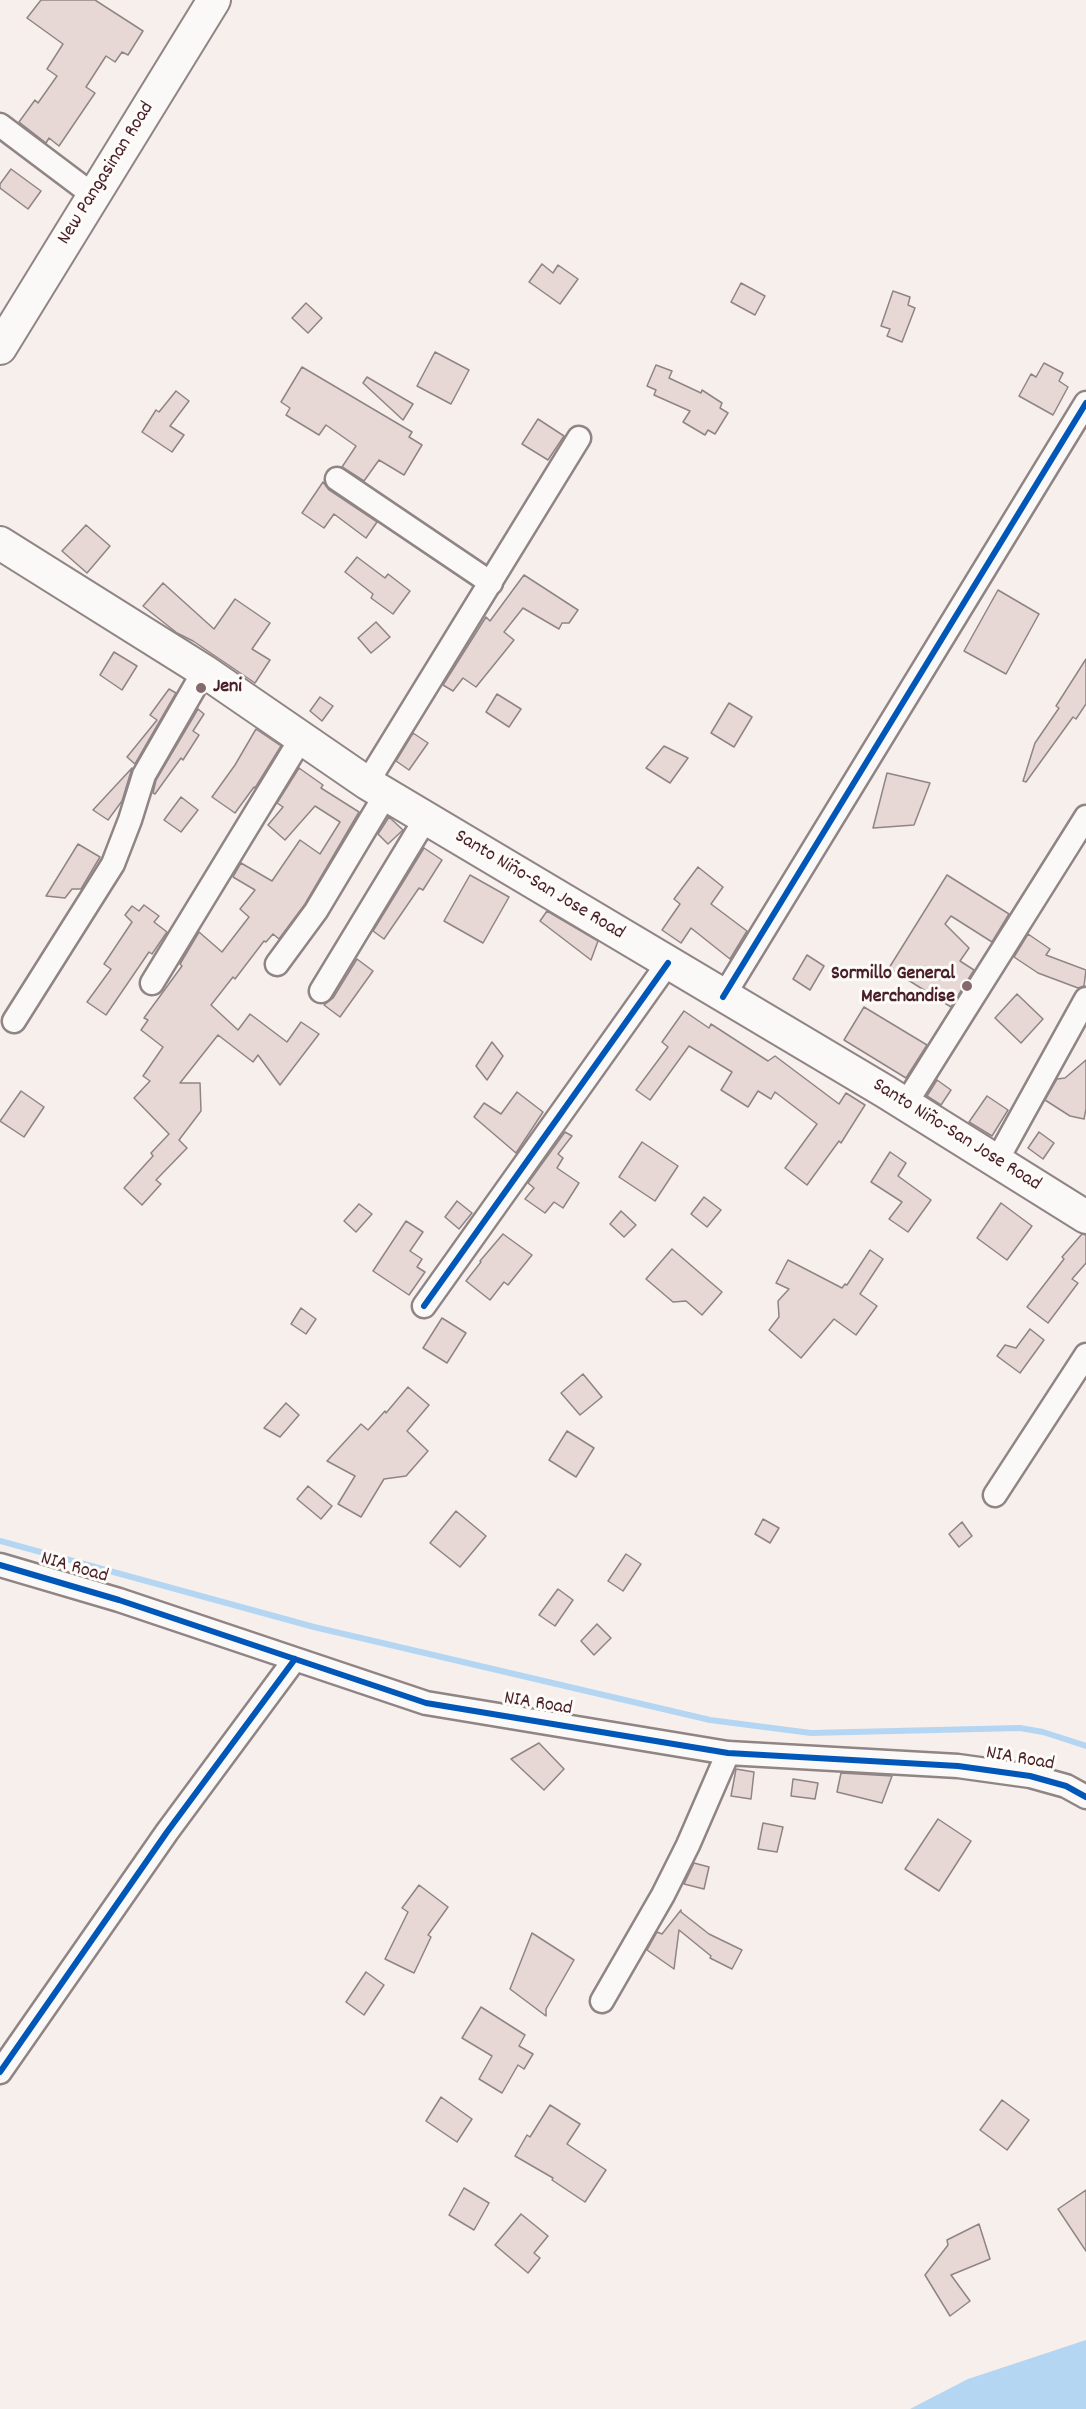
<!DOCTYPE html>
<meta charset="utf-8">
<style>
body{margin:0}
canvas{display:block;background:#f6efec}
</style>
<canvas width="1086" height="2409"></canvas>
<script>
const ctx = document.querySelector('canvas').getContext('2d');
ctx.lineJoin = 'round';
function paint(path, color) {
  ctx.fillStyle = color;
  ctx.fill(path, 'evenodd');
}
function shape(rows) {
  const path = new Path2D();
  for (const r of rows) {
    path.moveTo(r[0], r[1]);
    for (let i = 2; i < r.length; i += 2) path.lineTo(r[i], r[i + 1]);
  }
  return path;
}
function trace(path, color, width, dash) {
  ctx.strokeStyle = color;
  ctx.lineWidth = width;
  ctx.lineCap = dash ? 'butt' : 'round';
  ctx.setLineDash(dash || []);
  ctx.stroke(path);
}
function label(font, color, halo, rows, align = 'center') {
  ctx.font = font + ' Dekko,sans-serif';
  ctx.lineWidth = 6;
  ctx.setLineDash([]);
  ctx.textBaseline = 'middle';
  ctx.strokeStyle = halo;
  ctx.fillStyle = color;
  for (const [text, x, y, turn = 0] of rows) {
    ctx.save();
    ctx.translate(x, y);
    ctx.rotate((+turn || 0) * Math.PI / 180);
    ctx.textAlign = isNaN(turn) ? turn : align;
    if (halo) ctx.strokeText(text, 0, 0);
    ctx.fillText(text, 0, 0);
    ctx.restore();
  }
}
paint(shape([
 [1086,2340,1086,2409,910,2409,968,2379]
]), '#b5d6f3');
trace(shape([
 [0,1541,314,1627,710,1720,811,1733,1020,1728,1043,1732,1086,1746]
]), '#b5d6f3', 6);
const building = shape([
 [41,0,95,0,143,31,128,55,122,52,115,62,106,56,86,87,95,93,59,146,49,138,46,143,19,122,35,100,38,103,57,76,47,69,63,44,27,18,41,0],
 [11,169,41,191,28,209,0,188,0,184,11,169],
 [542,264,553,273,558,265,578,279,560,304,529,282,542,264],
 [741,283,765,296,755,315,731,302,741,283],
 [893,291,910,297,908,305,915,308,902,342,887,336,890,329,881,326,893,291],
 [306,303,322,318,308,333,292,318,306,303],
 [435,352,469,370,451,404,417,386,435,352],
 [1044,363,1063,373,1059,381,1068,387,1053,415,1019,396,1031,374,1036,377,1044,363],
 [656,365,672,371,669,378,701,393,702,390,722,403,720,408,728,413,715,434,708,430,705,435,683,422,690,411,654,395,656,390,647,386,656,365],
 [302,367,412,432,409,437,422,445,404,475,379,460,364,481,342,467,356,446,326,425,319,435,286,415,290,408,281,402,302,367],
 [367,377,413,404,403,420,363,383,367,377],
 [176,391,189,401,170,426,184,435,172,452,142,432,156,410,159,412,176,391],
 [538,419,564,436,548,460,522,444,538,419],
 [323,482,329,490,377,522,366,538,334,514,324,528,302,513,323,482],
 [86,525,110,546,87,573,62,551,86,525],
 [357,557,385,578,388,574,410,591,393,614,371,598,373,594,345,572,357,557],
 [524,575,578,610,569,623,562,623,559,629,523,608,504,632,514,640,476,687,463,678,453,691,443,685,486,617,490,621,524,575],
 [163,583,214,629,235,599,270,623,252,649,270,660,255,683,193,641,177,633,143,606,163,583],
 [998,590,1039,614,1006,674,964,651,998,590],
 [376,622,390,637,371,653,358,638,376,622],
 [114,652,137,666,122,690,100,675,114,652],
 [1086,659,1086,704,1076,719,1073,717,1026,782,1023,781,1035,743,1059,708,1056,706,1086,659],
 [169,689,176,693,135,764,127,757,157,720,150,715,169,689],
 [497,694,521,709,509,727,486,712,497,694],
 [320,697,333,706,322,721,310,711,320,697],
 [729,703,752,717,734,747,711,733,729,703],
 [198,709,204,714,193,731,199,735,183,760,181,758,155,794,153,793,156,780,198,709],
 [256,729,281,746,255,788,254,787,235,813,212,797,235,765,256,729],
 [413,733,428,743,409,770,396,761,413,733],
 [664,746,688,758,670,783,646,768,664,746],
 [132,768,122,801,108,820,93,810,132,768],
 [299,768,323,785,321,788,359,812,305,904,279,939,273,934,266,942,264,941,235,979,233,977,211,1005,238,1030,250,1014,287,1042,301,1022,319,1034,280,1085,258,1055,253,1062,218,1035,180,1083,200,1083,201,1111,179,1140,187,1148,156,1180,161,1184,142,1205,124,1188,153,1156,151,1153,169,1134,134,1098,150,1081,143,1076,163,1047,141,1030,148,1020,144,1018,182,966,180,964,199,932,222,952,249,917,240,909,255,890,233,877,241,863,272,881,300,840,320,854,340,822,315,806,285,840,268,825,283,807,277,803,299,768],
 [887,773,930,783,914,825,873,828,887,773],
 [181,797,198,810,181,832,164,820,181,797],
 [389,817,403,830,388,844,378,834,389,817],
 [78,844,100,857,81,889,72,889,65,898,46,896,78,844],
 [424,848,442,860,423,890,419,888,384,939,373,931,424,848],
 [698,867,723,887,711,904,747,931,730,959,691,928,681,943,662,930,680,904,674,899,698,867],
 [470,875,509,897,483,943,444,921,470,875],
 [947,875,1009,914,992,942,951,916,945,924,969,948,960,961,974,970,951,1007,889,968,947,875],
 [144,905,159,916,154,922,167,932,152,954,149,952,106,1015,87,1002,111,969,104,964,132,922,125,915,132,906,139,911,144,905],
 [547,911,598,941,591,960,540,921,547,911],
 [1028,934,1050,949,1046,955,1086,970,1084,986,1078,988,1038,973,1014,957,1028,934],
 [807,955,824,966,810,990,793,979,807,955],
 [357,959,373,971,340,1017,324,1005,333,998,357,959],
 [1017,994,1043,1019,1021,1043,995,1018,1017,994],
 [864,1007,927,1045,906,1078,844,1040,864,1007],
 [684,1011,709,1028,711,1024,768,1061,775,1056,839,1104,846,1093,865,1105,841,1143,839,1141,807,1185,785,1168,817,1124,775,1092,771,1099,758,1091,748,1107,721,1090,732,1072,689,1046,650,1100,636,1090,668,1047,662,1042,684,1011],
 [492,1042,503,1056,487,1080,476,1066,492,1042],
 [1086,1060,1086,1109,1084,1119,1070,1116,1045,1100,1057,1079,1065,1078,1086,1060],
 [937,1080,951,1090,941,1105,927,1096,937,1080],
 [21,1091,44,1107,24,1137,0,1121,21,1091],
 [517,1092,543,1112,516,1153,474,1117,484,1103,501,1114,517,1092],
 [987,1096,1008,1110,992,1136,969,1122,987,1096],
 [565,1132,572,1136,558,1154,563,1158,557,1168,579,1183,563,1208,554,1202,545,1213,525,1199,534,1188,528,1183,565,1132],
 [1039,1132,1054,1143,1043,1159,1028,1148,1039,1132],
 [642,1142,678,1166,655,1201,619,1177,642,1142],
 [890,1152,906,1163,898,1176,931,1200,908,1232,889,1219,902,1202,871,1182,890,1152],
 [704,1197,721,1210,707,1227,691,1214,704,1197],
 [457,1201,472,1213,459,1229,445,1217,457,1201],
 [1001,1203,1032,1226,1007,1260,977,1238,1001,1203],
 [359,1204,372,1214,356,1232,344,1221,359,1204],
 [621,1211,636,1225,624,1237,610,1224,621,1211],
 [406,1221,423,1232,410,1251,422,1259,417,1267,425,1272,409,1295,373,1271,406,1221],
 [503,1234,532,1255,508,1285,504,1282,490,1300,466,1281,481,1262,480,1261,503,1234],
 [1082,1234,1086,1235,1086,1263,1072,1279,1078,1283,1048,1323,1027,1307,1064,1259,1062,1257,1082,1234],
 [672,1249,722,1292,702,1315,686,1301,673,1302,646,1279,672,1249],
 [870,1250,883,1259,860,1294,877,1306,856,1335,834,1319,801,1358,769,1330,779,1317,778,1301,789,1289,776,1283,788,1260,842,1288,845,1284,847,1285,870,1250],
 [301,1308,316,1319,306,1334,291,1324,301,1308],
 [442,1318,466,1333,447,1363,423,1348,442,1318],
 [1030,1329,1044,1340,1020,1373,997,1356,1005,1345,1016,1348,1030,1329],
 [583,1374,602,1397,580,1415,561,1393,583,1374],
 [408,1387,429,1405,407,1431,428,1451,406,1476,384,1479,361,1517,338,1504,355,1476,327,1461,361,1424,368,1430,385,1411,386,1413,408,1387],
 [286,1403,299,1415,280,1437,264,1428,286,1403],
 [567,1431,594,1448,576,1477,549,1460,567,1431],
 [308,1486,332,1506,321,1519,297,1499,308,1486],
 [456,1511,486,1536,460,1567,430,1543,456,1511],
 [763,1519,779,1528,770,1543,755,1534,763,1519],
 [962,1522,972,1536,959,1547,949,1534,962,1522],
 [626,1554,641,1564,623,1591,608,1581,626,1554],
 [558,1589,573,1600,555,1626,539,1615,558,1589],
 [597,1624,611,1638,594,1655,581,1641,597,1624],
 [539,1743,564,1769,544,1790,511,1759,539,1743],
 [736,1769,754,1772,751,1799,731,1796,736,1769],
 [841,1773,892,1776,882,1803,837,1792,841,1773],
 [793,1779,818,1783,815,1799,791,1796,793,1779],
 [938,1819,971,1841,939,1891,905,1869,938,1819],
 [763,1823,783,1827,777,1852,758,1849,763,1823],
 [694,1863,709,1867,704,1889,684,1884,694,1863],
 [419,1885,448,1907,428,1935,431,1937,414,1973,385,1959,408,1912,402,1908,419,1885],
 [681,1910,681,1912,709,1934,742,1950,732,1969,710,1958,711,1956,679,1930,674,1969,647,1950,657,1932,662,1934,681,1910],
 [532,1933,574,1960,546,2009,546,2016,510,1989,532,1933],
 [366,1972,384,1985,364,2015,346,2002,366,1972],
 [481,2007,525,2035,519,2046,533,2054,524,2069,518,2065,502,2093,479,2079,492,2056,462,2038,481,2007],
 [441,2097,472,2119,457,2142,426,2121,441,2097],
 [1002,2100,1029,2120,1007,2150,980,2130,1002,2100],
 [550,2105,580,2124,567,2144,606,2170,585,2202,552,2180,553,2178,515,2156,527,2135,530,2137,550,2105],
 [464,2188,489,2203,474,2230,449,2215,464,2188],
 [1086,2190,1086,2251,1058,2209,1086,2190],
 [521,2214,548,2236,534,2253,540,2258,528,2273,495,2245,521,2214],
 [979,2224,990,2259,951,2275,970,2301,950,2316,925,2275,948,2245,947,2240,979,2224]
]);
paint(building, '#e7d8d5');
trace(building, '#908485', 1.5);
const minor = shape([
 [0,125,93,195],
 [337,479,491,583],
 [367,783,579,438],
 [277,964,316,911,386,794],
 [152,983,302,737],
 [321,991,426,818],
 [723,997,1086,403],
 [14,1021,113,864,130,820,144,775,204,671],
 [905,1105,1086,817],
 [996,1162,1086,999],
 [424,1306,668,963],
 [995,1495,1086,1355],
 [0,1565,119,1600,426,1703,728,1753,958,1766,1030,1776,1066,1786,1086,1797],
 [602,2001,663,1895,688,1845,728,1753],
 [0,2072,167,1832,295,1659]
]);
const secondary = shape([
 [0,348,214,0],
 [0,543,204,671,367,783,886,1092,1086,1217]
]);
trace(minor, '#908485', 27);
trace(secondary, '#908485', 36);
trace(minor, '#faf9f7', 22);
trace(secondary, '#faf9f7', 32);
trace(shape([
 [723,997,1086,403],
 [424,1306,668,963],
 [0,1565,119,1600,426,1703,728,1753,958,1766,1030,1776,1066,1786,1086,1797],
 [0,2072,167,1832,295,1659]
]), '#0057b8', 6);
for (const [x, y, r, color] of [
 [201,688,6,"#86686f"],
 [967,986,6,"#86686f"]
]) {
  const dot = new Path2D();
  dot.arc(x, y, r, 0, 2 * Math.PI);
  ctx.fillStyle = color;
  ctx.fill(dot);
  trace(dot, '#fdfcf7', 2);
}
label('20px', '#4a1f2b', '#fdfcf7', [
 ["New Pangasinan Road",107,174,-58],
 ["Santo Niño-San Jose Road",539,886,31],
 ["Santo Niño-San Jose Road",956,1136,32],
 ["NIA Road",74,1569,16],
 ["NIA Road",538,1705,9],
 ["NIA Road",1020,1760,10]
]);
label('bold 20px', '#4a1f2b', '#fdfcf7', [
 ["Jeni",213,688],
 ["Sormillo General",955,975,"right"],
 ["Merchandise",955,998,"right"]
], 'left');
</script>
